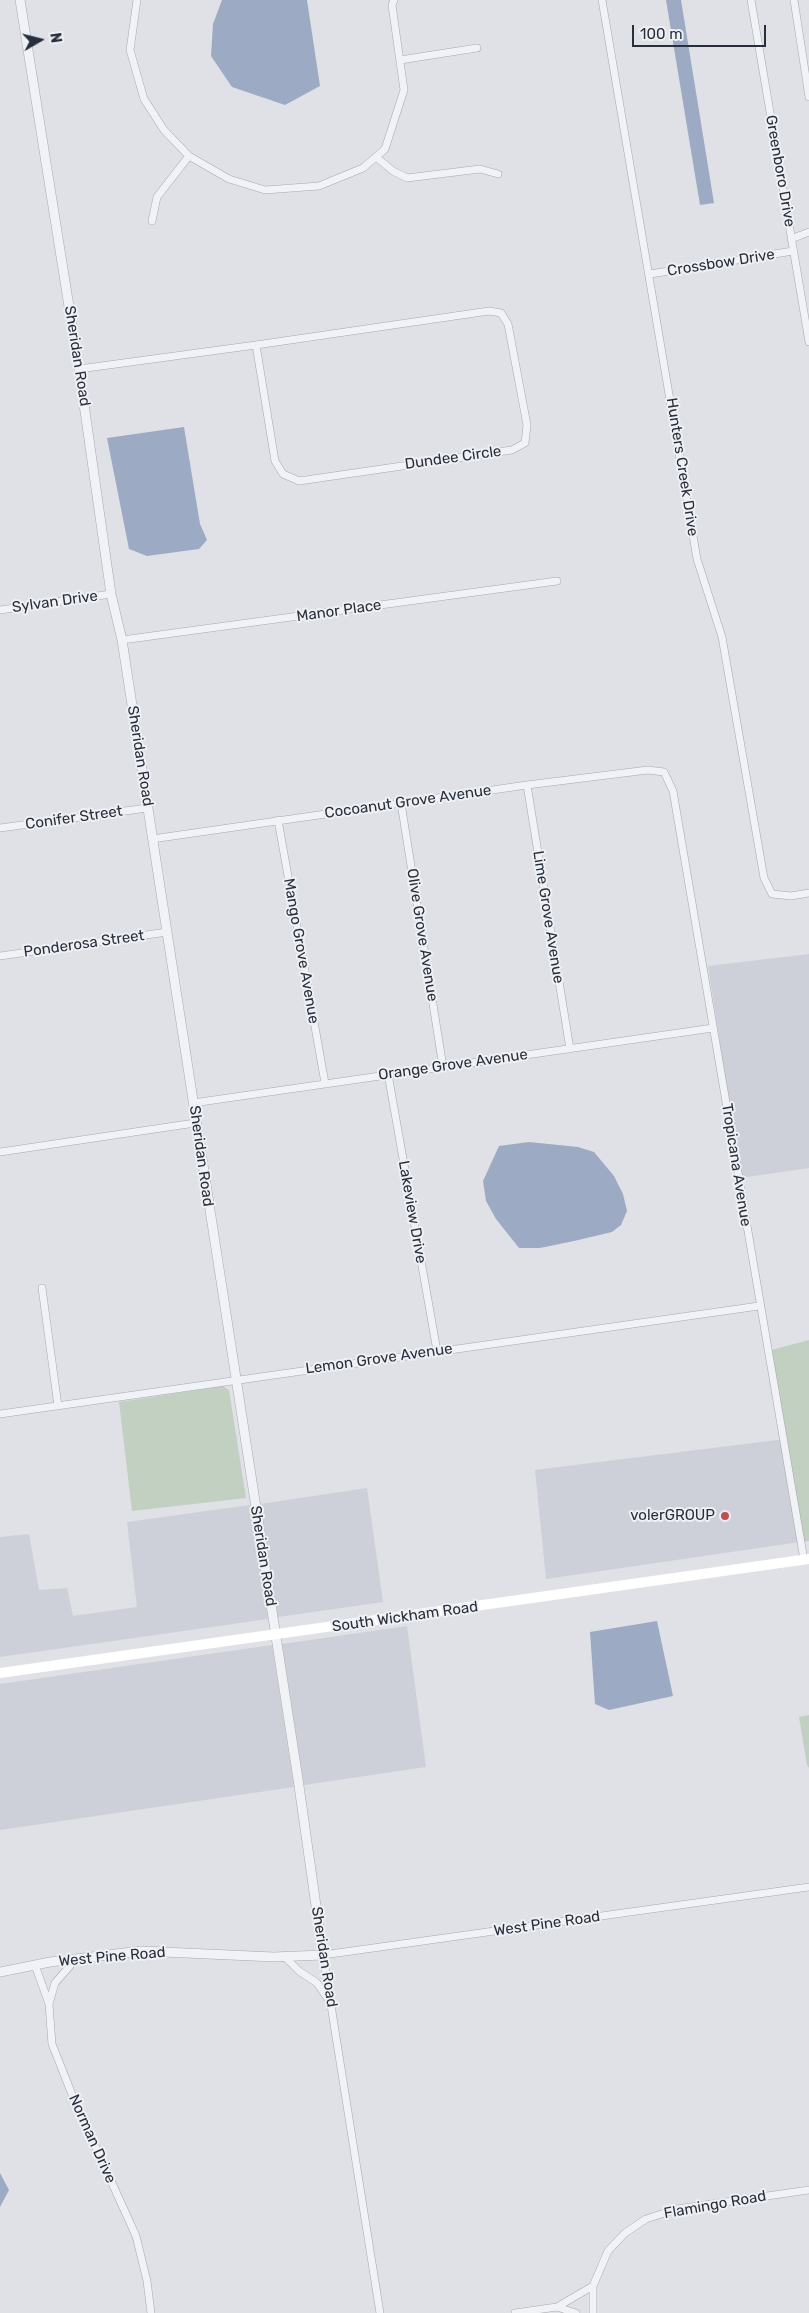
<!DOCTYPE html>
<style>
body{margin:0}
#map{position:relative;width:809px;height:2313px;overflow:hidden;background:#dfe1e7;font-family:Rubik,sans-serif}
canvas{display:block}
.north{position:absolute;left:15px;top:15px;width:50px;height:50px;-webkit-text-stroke:4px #eef0f4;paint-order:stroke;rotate:82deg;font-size:14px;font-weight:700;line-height:20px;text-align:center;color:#292e3c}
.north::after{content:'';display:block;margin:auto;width:18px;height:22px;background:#292e3c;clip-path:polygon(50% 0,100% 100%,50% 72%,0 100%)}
.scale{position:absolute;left:632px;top:25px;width:134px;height:22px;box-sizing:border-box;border:2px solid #292e3c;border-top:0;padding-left:6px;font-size:15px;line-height:18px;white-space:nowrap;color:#292e3c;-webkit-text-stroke:4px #eef0f4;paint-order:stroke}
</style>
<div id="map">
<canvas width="809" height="2313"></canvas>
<div class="north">N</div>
<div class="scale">100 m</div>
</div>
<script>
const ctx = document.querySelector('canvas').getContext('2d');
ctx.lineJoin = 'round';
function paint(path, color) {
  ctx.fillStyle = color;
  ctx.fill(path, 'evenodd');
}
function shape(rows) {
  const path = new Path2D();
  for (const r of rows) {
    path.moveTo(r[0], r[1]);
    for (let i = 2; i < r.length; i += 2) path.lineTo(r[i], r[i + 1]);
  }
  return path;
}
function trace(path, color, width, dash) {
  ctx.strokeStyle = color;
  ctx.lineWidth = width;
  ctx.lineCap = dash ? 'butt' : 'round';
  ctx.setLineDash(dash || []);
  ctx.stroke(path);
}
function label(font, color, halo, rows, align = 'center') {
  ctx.font = font + ' Rubik,sans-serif';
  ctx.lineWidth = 4;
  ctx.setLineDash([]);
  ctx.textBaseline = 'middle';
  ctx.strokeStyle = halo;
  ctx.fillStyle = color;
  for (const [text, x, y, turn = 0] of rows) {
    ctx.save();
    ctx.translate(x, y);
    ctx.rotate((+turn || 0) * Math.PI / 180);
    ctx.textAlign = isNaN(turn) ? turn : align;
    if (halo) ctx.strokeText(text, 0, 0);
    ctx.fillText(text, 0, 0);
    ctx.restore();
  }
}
paint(shape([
 [809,954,809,1168,741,1178,708,966],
 [785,1439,800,1542,546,1579,535,1470],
 [367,1488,383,1602,278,1617,260,1504],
 [250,1505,268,1619,0,1657,0,1537,29,1534,39,1590,67,1588,73,1616,137,1607,127,1522],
 [407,1626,426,1767,304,1785,282,1644],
 [272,1645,294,1787,0,1830,0,1684]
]), '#cdd0d8');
paint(shape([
 [809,1340,809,1541,800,1542,771,1350],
 [223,1386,229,1390,246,1498,132,1511,119,1402],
 [809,1715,809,1768,807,1765,799,1717]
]), '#c2d0c1');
paint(shape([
 [222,0,307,0,320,86,285,105,232,87,211,56,213,24],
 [666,0,681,0,714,203,700,205],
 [184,427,200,524,207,540,199,549,147,556,129,549,107,438],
 [529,1142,578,1147,594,1152,614,1176,623,1194,627,1211,621,1225,612,1232,574,1241,540,1248,519,1248,496,1219,486,1201,483,1181,499,1146],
 [657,1621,673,1696,609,1710,595,1704,590,1632],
 [0,2173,9,2190,0,2207]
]), '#9daac3');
const minor = shape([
 [137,0,130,50,144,99,164,130,189,156,229,179,265,190,319,186,363,168,385,149,404,90,392,5,394,0],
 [602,0,697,559,722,637,764,878,772,894,791,896,809,893],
 [751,0,809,342],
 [794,0,809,97],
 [400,60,477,48],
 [376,157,393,171,407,178,480,169,498,174],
 [152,221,157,197,189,156],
 [791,239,809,232],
 [650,274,793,251],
 [489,311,501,313,508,324,527,425,525,443,512,450,299,481,283,474,275,461,256,345,489,311],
 [79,369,256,345],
 [0,610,111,594],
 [122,640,557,581],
 [527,785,570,1049],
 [401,803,443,1067],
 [278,820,325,1083],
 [0,828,147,808],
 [152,839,527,785,648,770,664,772,673,791,804,1560],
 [0,956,167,932],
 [388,1074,437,1351],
 [193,1103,713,1028],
 [0,1152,195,1123],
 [42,1288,58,1406],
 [0,1414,759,1306],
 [284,1956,299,1971,317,1983,328,1999],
 [35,1965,49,2004,52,2044,73,2097,136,2236,147,2281,151,2313],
 [49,2004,55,1983,76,1959],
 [557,2307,593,2286],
 [380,2313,323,1955,809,1887],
 [515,2313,557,2307,576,2313],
 [593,2313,593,2286,608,2251,625,2233,646,2219,677,2209,809,2190]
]);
const tertiary = shape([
 [0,1972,50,1962,141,1951,274,1957,323,1955,298,1779,167,932,122,640,111,594,79,369,20,0]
]);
trace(minor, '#a5a8b0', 8);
trace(tertiary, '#a5a8b0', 10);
trace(minor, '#f1f2f5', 7);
trace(tertiary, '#f1f2f5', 9);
trace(shape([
 [0,1673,809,1559]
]), '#fff', 10);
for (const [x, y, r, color] of [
 [725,1516,5,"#bf5051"]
]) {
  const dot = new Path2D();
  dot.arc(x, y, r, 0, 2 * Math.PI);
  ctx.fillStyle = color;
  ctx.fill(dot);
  trace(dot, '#eef0f4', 2);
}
label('15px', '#292e3c', '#eef0f4', [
 ["Greenboro Drive",780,171,80],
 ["Crossbow Drive",721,263,-9],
 ["Sheridan Road",77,356,81],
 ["Dundee Circle",453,458,-8],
 ["Hunters Creek Drive",682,467,81],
 ["Sylvan Drive",55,602,-8],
 ["Manor Place",339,611,-8],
 ["Sheridan Road",140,756,81],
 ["Cocoanut Grove Avenue",408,802,-8],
 ["Conifer Street",74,818,-8],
 ["Lime Grove Avenue",548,917,81],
 ["Olive Grove Avenue",422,935,81],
 ["Ponderosa Street",84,944,-8],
 ["Mango Grove Avenue",301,951,80],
 ["Orange Grove Avenue",453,1065,-8],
 ["Sheridan Road",201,1156,82],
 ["Tropicana Avenue",736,1165,81],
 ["Lakeview Drive",412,1212,80],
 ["Lemon Grove Avenue",379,1359,-8],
 ["Sheridan Road",263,1556,81],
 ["South Wickham Road",405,1617,-8],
 ["West Pine Road",547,1924,-8],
 ["West Pine Road",112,1957,-5],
 ["Sheridan Road",324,1957,81],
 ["Norman Drive",92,2139,66],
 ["Flamingo Road",715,2205,-10]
]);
label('15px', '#292e3c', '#eef0f4', [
 ["volerGROUP",715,1516]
], 'right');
</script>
